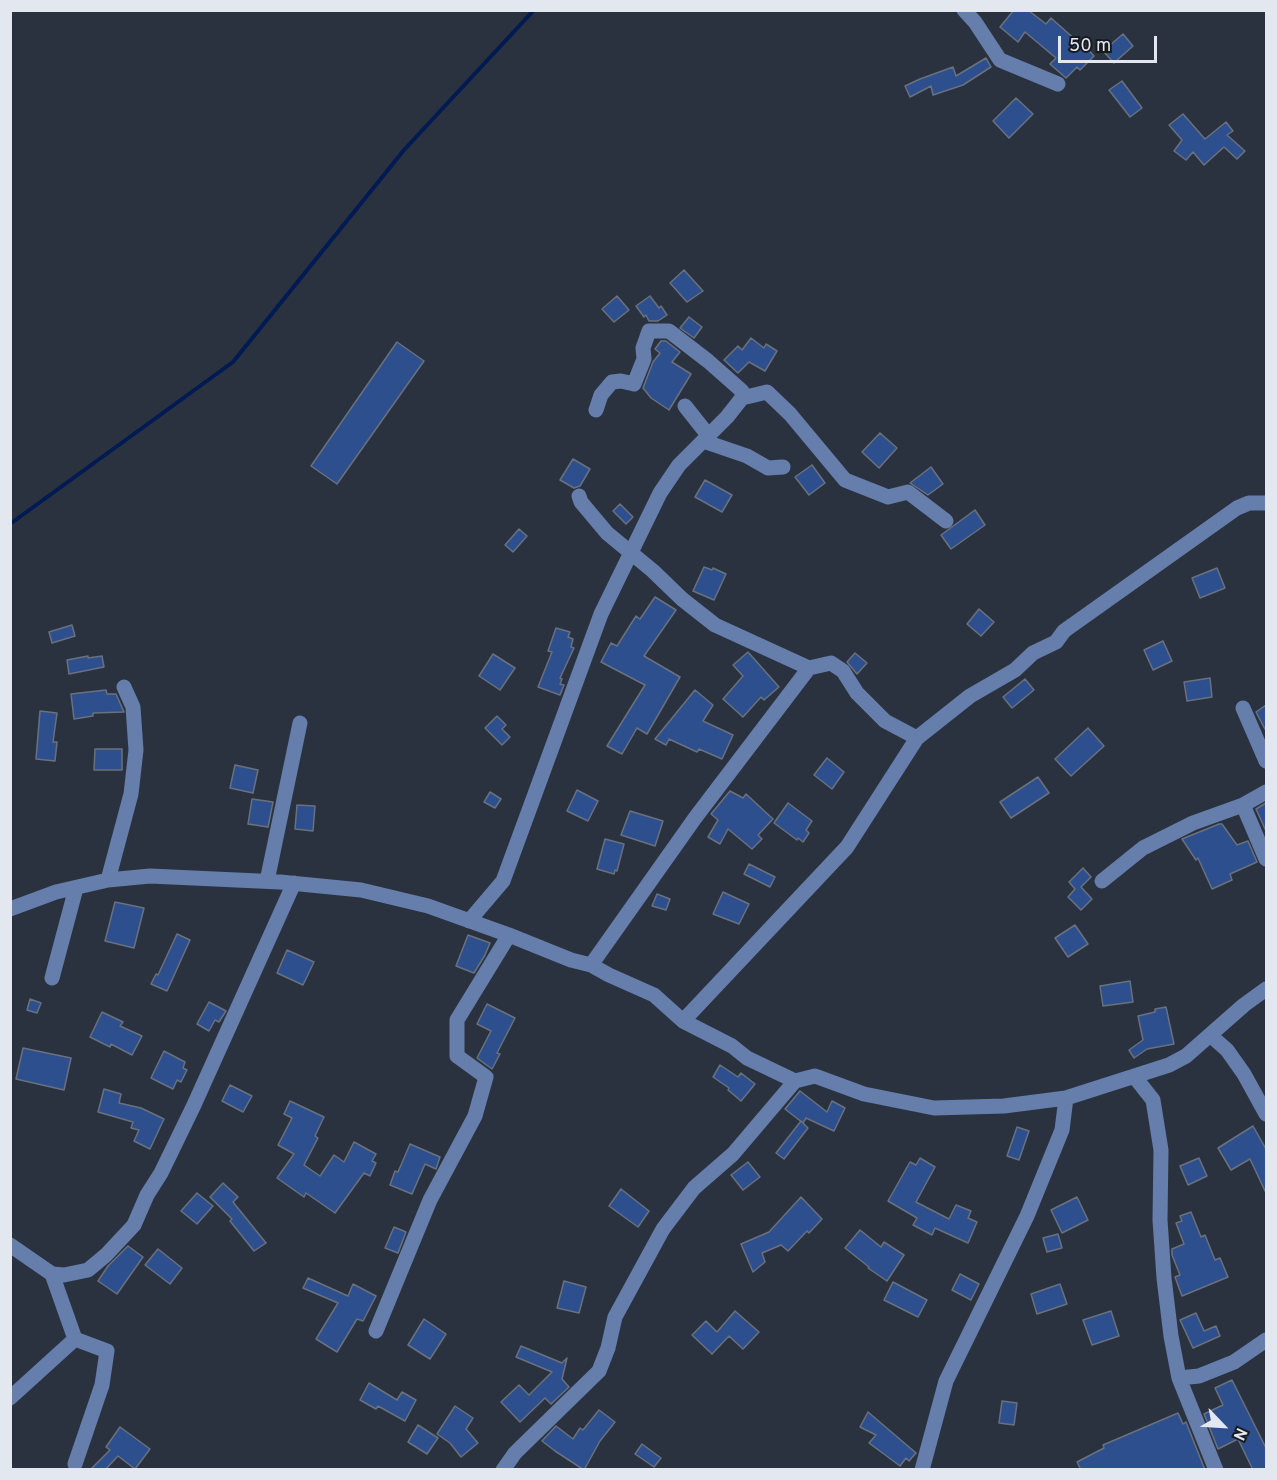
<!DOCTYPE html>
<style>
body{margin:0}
#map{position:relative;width:1277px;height:1480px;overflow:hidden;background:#2b323f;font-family:Overpass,sans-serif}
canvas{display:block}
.frame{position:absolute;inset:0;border:12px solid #e3e7ef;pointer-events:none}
.north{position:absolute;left:1193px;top:1396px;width:60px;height:60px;-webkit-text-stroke:4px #171a20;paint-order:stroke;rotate:115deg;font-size:16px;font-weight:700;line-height:24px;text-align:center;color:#e3e7ef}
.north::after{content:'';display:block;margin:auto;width:21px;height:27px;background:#e3e7ef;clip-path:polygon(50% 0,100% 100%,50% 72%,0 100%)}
.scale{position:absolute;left:1058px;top:36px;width:99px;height:27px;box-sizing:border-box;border:3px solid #e3e7ef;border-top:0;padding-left:8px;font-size:18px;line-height:21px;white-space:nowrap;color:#e3e7ef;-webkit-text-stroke:4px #171a20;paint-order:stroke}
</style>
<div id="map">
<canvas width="1277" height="1480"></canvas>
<div class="frame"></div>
<div class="north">N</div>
<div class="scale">50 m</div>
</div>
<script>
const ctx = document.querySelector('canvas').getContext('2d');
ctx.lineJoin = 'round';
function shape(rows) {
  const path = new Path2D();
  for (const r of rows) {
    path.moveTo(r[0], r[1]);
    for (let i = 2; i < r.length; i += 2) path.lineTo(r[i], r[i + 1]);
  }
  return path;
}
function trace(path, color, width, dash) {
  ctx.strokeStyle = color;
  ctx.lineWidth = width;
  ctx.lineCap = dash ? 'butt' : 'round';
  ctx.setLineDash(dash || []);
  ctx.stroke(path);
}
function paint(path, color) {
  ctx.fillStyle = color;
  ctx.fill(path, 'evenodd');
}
trace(shape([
 [10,524,233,362,404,150,534,10]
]), '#001a53', 4);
const building = shape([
 [1014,10,1028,10,1046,24,1051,18,1078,42,1079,40,1094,56,1080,70,1077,67,1066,78,1050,64,1056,58,1025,32,1018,42,1000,27,1014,10],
 [1123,34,1133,46,1114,63,1103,51,1123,34],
 [986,58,991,67,963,85,933,95,931,86,910,97,905,86,920,79,953,67,956,76,986,58],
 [1122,81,1142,108,1130,117,1109,90,1122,81],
 [1016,98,1033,114,1009,138,993,121,1016,98],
 [1183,114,1205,139,1226,122,1233,131,1227,135,1245,151,1237,159,1224,147,1204,165,1193,152,1186,160,1174,151,1182,140,1169,125,1183,114],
 [684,270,703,291,687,302,670,283,684,270],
 [617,296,629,310,614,322,602,309,617,296],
 [650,296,659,308,661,306,667,315,658,321,649,321,646,315,644,317,636,306,650,296],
 [689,317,702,327,694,338,680,328,689,317],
 [751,338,764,348,766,344,777,351,765,371,749,362,738,373,724,360,738,346,742,350,751,338],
 [661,341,666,341,680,352,672,362,691,374,669,410,651,398,643,388,653,362,660,353,655,349,661,341],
 [397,342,424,361,337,484,311,466,397,342],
 [880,433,897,448,879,468,862,452,880,433],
 [573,459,590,469,580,486,574,488,560,480,573,459],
 [812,465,825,483,809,495,795,477,812,465],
 [931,467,943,484,928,495,910,483,931,467],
 [705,480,732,495,722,512,695,497,705,480],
 [620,504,633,517,626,524,613,511,620,504],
 [975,510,985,525,951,549,941,535,975,510],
 [519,529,527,536,513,552,505,545,519,529],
 [704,567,712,570,713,568,726,574,714,600,693,591,704,567],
 [1217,568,1225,588,1200,598,1192,578,1217,568],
 [655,597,676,610,644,656,680,677,647,734,637,728,622,754,607,746,645,685,601,662,611,643,617,646,636,616,640,619,655,597],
 [979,609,994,622,981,636,967,624,979,609],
 [72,625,75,636,52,643,49,632,72,625],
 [556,628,570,632,568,637,573,639,571,647,574,648,560,678,562,679,560,684,564,685,560,695,538,687,552,652,548,651,556,628],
 [1163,641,1172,661,1153,670,1144,650,1163,641],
 [748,652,779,687,764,700,761,697,743,717,723,699,743,676,733,665,748,652],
 [855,653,867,663,857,674,847,662,855,653],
 [493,654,515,668,500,690,479,676,493,654],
 [88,656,88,658,102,656,104,667,69,674,67,660,88,656],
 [1210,678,1212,697,1187,701,1184,682,1210,678],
 [1025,679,1034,690,1012,708,1003,697,1025,679],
 [106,690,107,694,116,694,124,712,93,713,93,716,74,719,71,694,106,690],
 [695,690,713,705,703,721,733,735,722,759,699,749,697,752,669,739,666,745,655,739,695,690],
 [1266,705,1266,731,1256,712,1266,705],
 [40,711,57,713,53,742,57,742,55,761,36,759,40,711],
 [497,716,506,725,502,729,510,737,502,745,485,728,497,716],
 [1088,728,1104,746,1071,776,1055,759,1088,728],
 [95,749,122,749,122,770,94,770,95,749],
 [827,758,844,772,832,789,814,775,827,758],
 [235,765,258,770,253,793,230,788,235,765],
 [1038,777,1049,793,1011,818,1000,802,1038,777],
 [577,790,598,801,588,821,567,811,577,790],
 [730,791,743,798,746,794,773,819,758,835,762,839,752,849,728,829,720,844,708,837,718,820,711,814,730,791],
 [490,792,501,799,495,808,484,802,490,792],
 [252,799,273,802,268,827,248,824,252,799],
 [788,803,812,821,806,830,809,833,803,842,798,838,797,840,774,823,788,803],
 [1266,803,1266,831,1256,809,1266,803],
 [297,805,315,806,313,831,295,829,297,805],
 [630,811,663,821,655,846,621,835,630,811],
 [1219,824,1222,824,1237,845,1248,841,1257,862,1230,874,1232,880,1212,889,1198,858,1196,860,1182,839,1219,824],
 [605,839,624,844,617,871,615,870,614,874,597,869,605,839],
 [749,864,775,877,770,887,744,874,749,864],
 [1083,868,1091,877,1081,887,1092,899,1081,910,1068,897,1075,889,1069,882,1083,868],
 [723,892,749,904,739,924,713,914,723,892],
 [657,894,670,899,666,910,652,906,657,894],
 [115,902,144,908,134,948,105,941,115,902],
 [1075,925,1088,944,1068,957,1055,938,1075,925],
 [177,934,190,940,167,991,151,984,156,974,158,975,177,934],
 [468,935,490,943,485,955,474,973,456,966,468,935],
 [287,950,314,962,303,985,277,973,287,950],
 [1130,981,1133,1002,1103,1006,1100,986,1130,981],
 [30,999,41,1003,37,1013,27,1010,30,999],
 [209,1002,226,1011,219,1022,215,1020,209,1031,197,1024,209,1002],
 [487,1004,515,1018,497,1053,500,1054,492,1069,477,1058,491,1031,477,1024,487,1004],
 [1166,1007,1174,1044,1147,1049,1134,1058,1129,1050,1143,1040,1138,1016,1155,1012,1155,1009,1166,1007],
 [102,1012,123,1022,120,1026,142,1036,132,1055,111,1044,110,1047,90,1037,102,1012],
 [23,1048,71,1058,64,1090,16,1079,23,1048],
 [164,1051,185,1062,183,1068,187,1070,181,1082,177,1080,173,1089,151,1078,164,1051],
 [720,1065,738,1077,741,1073,755,1084,741,1101,728,1090,729,1088,713,1077,720,1065],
 [230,1085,252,1096,243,1112,222,1101,230,1085],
 [104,1089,121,1094,119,1103,141,1108,164,1119,150,1149,134,1141,139,1130,131,1128,133,1122,98,1112,104,1089],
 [800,1091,827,1112,832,1101,845,1108,834,1131,806,1118,803,1123,785,1109,800,1091],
 [290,1101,324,1117,315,1136,318,1138,304,1165,320,1176,334,1155,344,1162,354,1142,376,1154,372,1161,376,1163,370,1176,364,1173,335,1213,306,1193,304,1197,277,1178,294,1154,278,1145,292,1118,284,1114,290,1101],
 [801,1121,808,1128,784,1159,776,1153,801,1121],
 [1253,1126,1266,1149,1266,1193,1250,1159,1231,1170,1218,1148,1253,1126],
 [1017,1127,1029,1131,1019,1160,1007,1156,1017,1127],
 [410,1144,440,1157,436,1169,425,1164,412,1194,390,1185,395,1171,398,1172,410,1144],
 [920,1158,935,1167,916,1202,949,1219,956,1205,971,1211,968,1218,977,1222,968,1243,935,1228,932,1235,913,1225,917,1218,888,1201,910,1162,916,1165,920,1158],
 [1199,1158,1207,1176,1188,1185,1180,1166,1199,1158],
 [748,1162,760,1177,743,1190,731,1175,748,1162],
 [223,1183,238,1197,233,1202,266,1243,254,1251,230,1221,232,1219,210,1197,223,1183],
 [621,1189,649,1211,638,1227,609,1206,621,1189],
 [197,1193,213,1206,197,1224,181,1211,197,1193],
 [801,1197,822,1219,809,1233,807,1231,788,1251,781,1245,762,1253,765,1262,753,1272,741,1244,769,1232,801,1197],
 [1077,1197,1088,1220,1062,1233,1051,1210,1077,1197],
 [1191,1212,1201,1237,1205,1235,1215,1260,1220,1258,1228,1277,1182,1296,1175,1277,1180,1275,1172,1255,1172,1249,1184,1244,1176,1223,1182,1221,1180,1216,1191,1212],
 [394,1227,406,1232,398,1253,385,1248,394,1227],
 [860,1230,881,1247,884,1242,904,1255,887,1281,868,1268,869,1267,845,1248,860,1230],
 [1058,1234,1062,1248,1047,1252,1043,1238,1058,1234],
 [128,1246,143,1257,117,1294,98,1281,108,1266,128,1246],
 [158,1249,182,1268,170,1284,145,1265,158,1249],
 [960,1274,979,1284,971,1300,952,1290,960,1274],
 [308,1278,348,1296,353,1284,376,1296,363,1321,357,1319,337,1352,316,1339,338,1303,303,1288,308,1278],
 [564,1281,586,1287,579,1313,557,1308,564,1281],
 [893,1282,927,1300,918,1317,884,1300,893,1282],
 [1060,1284,1067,1304,1037,1314,1031,1294,1060,1284],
 [735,1311,759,1332,743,1349,729,1336,712,1354,692,1335,706,1321,717,1332,735,1311],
 [1111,1311,1119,1336,1092,1345,1083,1320,1111,1311],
 [1196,1313,1204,1331,1216,1326,1220,1336,1193,1348,1180,1320,1196,1313],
 [424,1319,446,1334,430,1359,408,1345,424,1319],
 [521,1346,562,1363,567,1358,562,1379,569,1387,551,1404,545,1398,520,1422,501,1402,519,1385,529,1395,552,1372,516,1357,521,1346],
 [1232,1380,1266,1448,1266,1470,1253,1470,1238,1439,1218,1449,1204,1414,1223,1405,1215,1388,1232,1380],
 [369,1383,397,1400,402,1392,416,1400,405,1421,378,1406,376,1409,360,1400,369,1383],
 [1002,1401,1017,1403,1014,1425,999,1423,1002,1401],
 [455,1406,473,1418,466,1429,478,1443,461,1457,450,1443,437,1434,455,1406],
 [599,1410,615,1422,600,1441,584,1470,555,1451,542,1441,556,1426,573,1439,580,1428,583,1430,599,1410],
 [868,1412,916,1453,909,1461,906,1458,900,1466,869,1443,876,1435,860,1427,868,1412],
 [1178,1413,1183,1424,1186,1422,1205,1470,1081,1470,1077,1462,1104,1448,1103,1445,1178,1413],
 [418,1425,438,1438,427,1454,408,1442,418,1425],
 [120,1427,150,1449,135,1469,118,1456,105,1470,90,1470,110,1450,106,1447,120,1427],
 [642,1444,661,1458,654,1467,635,1454,642,1444]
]);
paint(building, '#2e4f8d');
trace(building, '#69717f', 1.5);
trace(shape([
 [964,10,975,22,1000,60,1058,84],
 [742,398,767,392,790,414,845,480,888,497,908,492,946,521],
 [685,406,708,435],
 [703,441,747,456,768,468,783,467],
 [579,496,581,502,607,533,653,571,682,599,715,625,809,668,831,663,843,671,857,693,885,721,917,738],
 [1243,708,1266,761],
 [1243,805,1266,859],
 [108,880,131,794,136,750,133,707,124,687],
 [267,881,300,723],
 [1102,881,1143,848,1193,823,1243,805,1266,792],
 [10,909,56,892,108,880,150,876,280,882,361,890,428,906,509,935,571,960,591,965,609,975,654,995,683,1021,732,1046,747,1058,795,1081],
 [469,921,503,881,601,614,660,493,679,465,727,417,742,398,742,391,708,361,669,331,649,331,643,348,644,359,634,384,621,381,612,382,601,395,596,410],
 [591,965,695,818,809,668],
 [52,978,76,888],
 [683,1021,847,847,917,738,970,696,1015,670,1033,653,1056,642,1064,631,1237,508,1249,503,1266,503],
 [1210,1035,1227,1050,1244,1074,1266,1114],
 [1134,1076,1153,1100,1161,1150,1160,1220,1164,1278,1171,1336,1179,1378,1199,1376,1234,1362,1266,1340],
 [10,1245,52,1274,75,1339,107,1351,102,1385,75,1464],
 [52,1274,64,1275,88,1270,106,1255,134,1225,147,1195,161,1173,194,1105,294,883],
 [376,1331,430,1200,475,1116,486,1077,457,1056,457,1020,509,935],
 [1179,1378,1216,1470],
 [10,1398,75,1339],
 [503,1470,515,1453,599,1371,608,1348,615,1317,663,1229,694,1188,733,1154,795,1081,815,1076,864,1094,934,1108,1004,1106,1066,1098,1169,1065,1186,1056,1244,1005,1266,989],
 [922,1470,946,1381,1027,1216,1062,1130,1066,1098]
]), '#657eac', 15);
</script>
